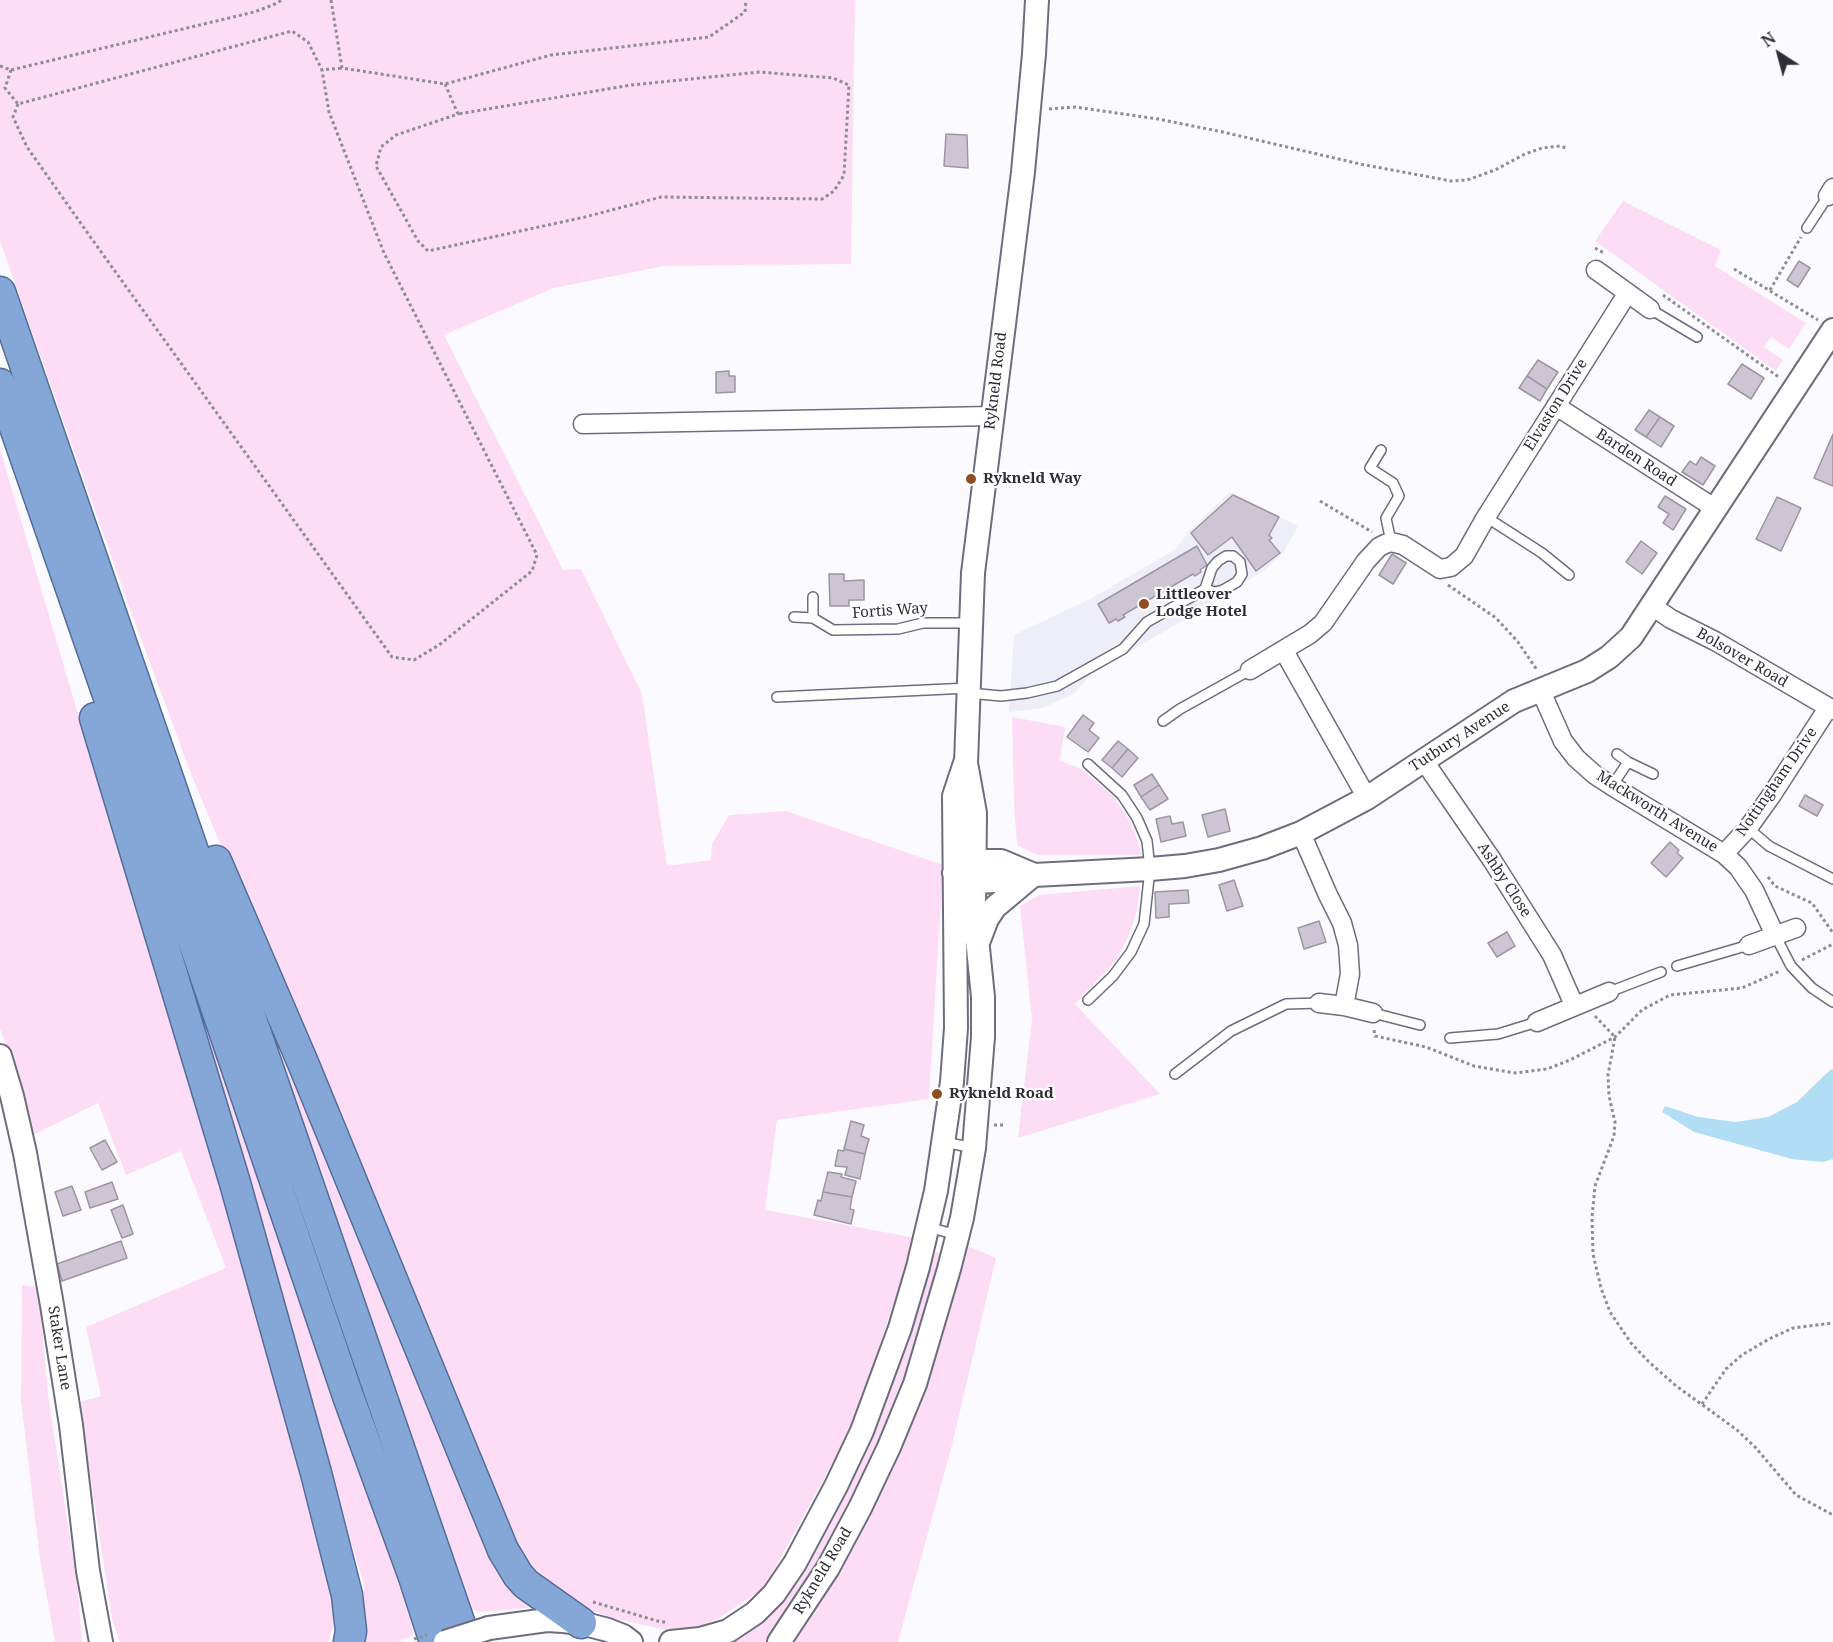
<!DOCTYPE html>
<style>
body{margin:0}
#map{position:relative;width:1833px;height:1642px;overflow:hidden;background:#fbfbff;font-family:"Noto Serif",serif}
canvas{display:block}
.north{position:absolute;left:1749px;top:24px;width:60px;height:60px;-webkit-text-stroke:4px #fff;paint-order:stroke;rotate:324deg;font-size:16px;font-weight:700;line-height:24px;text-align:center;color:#2e2e34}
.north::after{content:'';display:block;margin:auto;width:21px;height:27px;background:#2e2e34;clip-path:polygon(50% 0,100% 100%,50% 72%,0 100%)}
</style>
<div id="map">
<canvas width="1833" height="1642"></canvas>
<div class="north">N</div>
</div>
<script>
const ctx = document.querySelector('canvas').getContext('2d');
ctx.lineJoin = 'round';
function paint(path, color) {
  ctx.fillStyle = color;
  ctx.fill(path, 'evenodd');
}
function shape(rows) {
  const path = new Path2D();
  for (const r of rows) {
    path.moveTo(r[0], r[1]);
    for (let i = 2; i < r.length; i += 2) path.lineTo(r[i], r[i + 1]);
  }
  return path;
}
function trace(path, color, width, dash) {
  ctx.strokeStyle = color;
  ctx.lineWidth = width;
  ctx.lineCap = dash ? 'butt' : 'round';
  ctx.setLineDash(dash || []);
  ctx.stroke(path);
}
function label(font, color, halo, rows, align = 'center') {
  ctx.font = font + ' "Noto Serif",serif';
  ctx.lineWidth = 4.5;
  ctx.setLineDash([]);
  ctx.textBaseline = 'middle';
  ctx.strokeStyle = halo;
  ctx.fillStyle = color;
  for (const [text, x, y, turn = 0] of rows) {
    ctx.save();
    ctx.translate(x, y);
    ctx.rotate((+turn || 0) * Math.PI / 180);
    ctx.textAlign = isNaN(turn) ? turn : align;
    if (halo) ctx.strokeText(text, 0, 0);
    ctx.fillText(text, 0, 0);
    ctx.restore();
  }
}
paint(shape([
 [1230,492,1298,526,1283,553,1262,572,1201,610,1091,674,1075,693,1043,708,1009,712,1014,635,1092,598,1176,549,1190,530]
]), '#edeef7');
paint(shape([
 [0,0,855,0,851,264,664,266,554,288,444,335,563,570,581,569,642,694,667,866,711,860,712,844,729,815,786,811,943,865,929,1099,777,1120,765,1210,916,1238,856,1414,834,1460,768,1581,758,1592,718,1619,699,1626,666,1630,609,1617,578,1605,529,1572,512,1547,192,776,128,604,0,241],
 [1623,201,1721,250,1715,266,1806,323,1789,349,1771,337,1764,347,1783,360,1776,371,1595,241],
 [0,449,80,721,189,1075,336,1593,333,1628,328,1642,120,1642,112,1619,79,1402,101,1396,86,1327,226,1268,181,1151,126,1175,98,1103,31,1136,12,1060,0,1029],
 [1012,717,1065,727,1060,761,1080,768,1113,796,1131,823,1142,855,1037,855,1017,845,1014,803],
 [1140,886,1137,910,1129,935,1116,960,1075,1004,1160,1094,1018,1138,1032,1019,1020,906,1039,895],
 [192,976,349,1424,413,1630,413,1635,398,1642,359,1642,363,1624,364,1584,318,1437,185,981],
 [284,1056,424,1381,535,1607,484,1612,469,1609,279,1065],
 [968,1246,996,1258,952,1445,898,1642,792,1642,836,1575,881,1493,931,1371],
 [935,1252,940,1253,943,1258,914,1354,893,1412,828,1547,765,1642,725,1642,862,1454,891,1388],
 [22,1285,38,1287,39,1291,48,1395,78,1590,82,1642,55,1642,40,1559,21,1401]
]), '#fddcf6');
paint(shape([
 [1833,1069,1833,1159,1823,1162,1792,1159,1694,1132,1662,1112,1665,1106,1698,1117,1736,1122,1768,1117,1797,1102,1830,1070]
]), '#b1ddf5');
const building = shape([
 [946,134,967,135,968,168,944,166,946,134],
 [1799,261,1810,268,1798,287,1787,280,1799,261],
 [1538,360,1558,372,1547,389,1527,376,1538,360],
 [1742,364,1764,378,1751,399,1728,384,1742,364],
 [729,371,729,376,735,376,735,392,716,393,716,372,729,371],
 [1527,376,1547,389,1540,401,1519,388,1527,376],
 [1649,410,1660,417,1646,437,1635,430,1649,410],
 [1660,417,1674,426,1661,447,1646,437,1660,417],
 [1833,434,1833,486,1814,478,1833,434],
 [1701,457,1715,466,1703,485,1682,472,1690,461,1696,465,1701,457],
 [1233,495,1279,517,1269,535,1272,538,1269,540,1280,553,1256,571,1232,537,1208,555,1191,533,1233,495],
 [1665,496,1686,509,1673,530,1663,523,1669,514,1658,507,1665,496],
 [1777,497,1801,508,1781,551,1756,539,1777,497],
 [1641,541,1657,553,1642,574,1626,562,1641,541],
 [1197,546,1207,565,1200,570,1201,572,1195,576,1193,574,1123,615,1125,617,1118,621,1116,619,1109,623,1098,604,1197,546],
 [1392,554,1406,563,1393,584,1379,575,1392,554],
 [829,574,844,574,844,581,864,580,864,600,849,600,849,606,830,606,829,574],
 [1083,715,1094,723,1089,730,1099,738,1088,752,1067,737,1083,715],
 [1118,741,1128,749,1112,768,1102,760,1118,741],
 [1128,749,1138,758,1122,777,1112,768,1128,749],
 [1152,774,1159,785,1141,797,1134,785,1152,774],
 [1159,785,1168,799,1150,810,1141,797,1159,785],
 [1805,795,1823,805,1817,816,1799,806,1805,795],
 [1225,809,1230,831,1208,837,1202,815,1225,809],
 [1170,816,1172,824,1183,822,1186,836,1161,842,1156,819,1170,816],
 [1670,842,1679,850,1677,853,1683,858,1666,877,1651,863,1670,842],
 [1234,880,1243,906,1227,911,1219,885,1234,880],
 [1188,890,1189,903,1169,904,1169,917,1156,918,1155,892,1188,890],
 [1319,921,1326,942,1304,949,1298,928,1319,921],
 [1507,932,1515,946,1497,957,1488,943,1507,932],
 [851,1121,864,1125,861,1136,869,1139,865,1154,844,1149,851,1121],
 [105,1140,117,1162,102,1170,90,1148,105,1140],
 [844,1149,865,1154,860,1179,845,1175,847,1167,835,1166,838,1150,844,1151,844,1149],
 [828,1172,842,1174,841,1177,856,1181,852,1197,823,1192,828,1172],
 [112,1182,118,1199,90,1208,85,1192,112,1182],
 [72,1186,81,1210,63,1216,55,1192,72,1186],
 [823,1192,852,1197,850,1209,854,1210,851,1224,814,1215,818,1200,821,1201,823,1192],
 [123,1205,133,1234,122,1238,111,1210,123,1205],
 [121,1241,127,1258,62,1281,57,1264,121,1241]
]);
paint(building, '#cdc5d4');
trace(building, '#9d95a4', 1.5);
const service = shape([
 [1807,228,1828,196],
 [1650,309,1697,337],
 [1381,450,1370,468,1393,483,1399,496,1386,518,1391,542],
 [1486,517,1542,553,1569,575],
 [794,617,813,618,813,597],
 [813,618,833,630,898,629,923,623,971,623],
 [969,693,1001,696,1027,693,1057,686,1123,649,1147,622,1205,589,1212,568,1218,561,1226,556,1233,556,1240,562,1242,574,1237,582,1223,590,1215,592,1205,589],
 [777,697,969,688],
 [1163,721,1180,709,1250,670],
 [1617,754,1628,762,1653,774],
 [1612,786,1628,762],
 [1748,828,1769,846,1833,879],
 [1775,935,1791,966,1812,988,1833,1002],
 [1677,966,1749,945],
 [1609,992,1661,972],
 [1088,1000,1113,976,1131,952,1144,924,1150,869,1147,841,1137,818,1122,795,1088,764],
 [1373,1013,1420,1025],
 [1450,1038,1498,1034,1537,1022],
 [1175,1074,1231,1031,1286,1004,1319,1003],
 [944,1142,974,1148],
 [928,1227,957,1235]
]);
const minor = shape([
 [1828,196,1833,188],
 [1596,270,1650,309],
 [1556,406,1716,509],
 [583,424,992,416],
 [1652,606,1671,619,1715,641,1833,710],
 [1284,651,1367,798],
 [1250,670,1310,634,1323,623,1366,561,1379,547,1385,544,1391,542,1403,545,1440,569,1451,567,1464,556,1486,517,1627,294],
 [1540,689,1563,741,1576,758,1595,775,1612,786,1724,854,1738,867,1754,890,1775,935],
 [1424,761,1492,860,1552,955,1574,1005],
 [1301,833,1328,895,1342,923,1348,945,1350,974,1344,1006],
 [1724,854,1748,828,1771,796,1828,708],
 [1749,945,1796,928],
 [1319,1003,1344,1006,1373,1013],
 [1537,1022,1609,992]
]);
const tertiary = shape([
 [961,869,975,861,1001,861,1034,875],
 [954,873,975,882,995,881,1034,875,1150,869,1185,866,1219,860,1262,848,1301,833,1367,798,1514,701,1587,671,1609,657,1631,637,1833,330],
 [979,940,987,919,995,907,1032,876],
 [0,1056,12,1096,25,1153,52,1305,71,1425,88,1571,101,1642],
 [489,1628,547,1620,563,1621,581,1623,608,1630,623,1636,631,1642],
 [671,1642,700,1639,728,1631,755,1613,774,1594,795,1563,836,1486,862,1431,900,1328,918,1267,936,1191,952,1082,956,1028,954,796,965,763],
 [779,1642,828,1568,860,1508,889,1447,915,1384,949,1269,962,1218,974,1148,983,1037,983,997,974,909,975,813,966,763,973,573,1023,172,1034,54,1037,0]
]);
const trunk = shape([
 [0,292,466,1642],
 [0,384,192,936,348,1396,413,1574,435,1642],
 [95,718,235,1183,316,1473,347,1595,351,1631,349,1642],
 [216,861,303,1063,503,1550,518,1575,526,1584,581,1623]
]);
trace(service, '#6d6e7d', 12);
trace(minor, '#6d6e7d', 21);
trace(tertiary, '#6d6e7d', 26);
trace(trunk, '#526e99', 33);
trace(shape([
 [331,0,342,68,445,84,551,55,709,37,745,12,746,0],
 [0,66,11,70,254,12,273,5,282,0],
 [11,70,5,88,18,104,292,31,308,42,322,70,342,68],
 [445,84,458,114,396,135,381,147,376,166,418,241,428,251,585,217,661,197,822,199,834,191,844,175,849,85,833,78,760,72,631,85,458,114],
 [18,104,13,117,27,147,89,235,392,657,414,660,439,645,532,571,537,555,384,253,329,112,322,70],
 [1049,109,1075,107,1158,119,1223,132,1360,164,1451,181,1467,180,1495,170,1525,154,1542,148,1560,146,1566,148],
 [1595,248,1604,253],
 [1734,269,1818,320],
 [1770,290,1801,237],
 [1663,295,1780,378],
 [1320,501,1372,532],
 [1448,585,1496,618,1518,642,1537,670],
 [1768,877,1775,886,1812,903,1833,933],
 [1802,960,1833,944],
 [1595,1016,1615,1037,1608,1075,1609,1096,1615,1122,1614,1136,1595,1186,1592,1217,1593,1254,1601,1288,1610,1312,1631,1343,1648,1361,1675,1385,1737,1430,1755,1447,1796,1495,1833,1515],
 [1374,1030,1375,1036,1426,1047,1474,1066,1515,1073,1547,1069,1570,1060,1615,1037,1642,1010,1670,995,1742,988,1780,971],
 [994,1125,1005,1125],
 [1702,1404,1726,1369,1742,1355,1769,1339,1793,1328,1833,1323],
 [593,1602,661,1622,668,1622]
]), '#8d8d92', 3, [3, 3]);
trace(service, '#fff', 9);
trace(minor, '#fff', 18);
trace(tertiary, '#fff', 22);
trace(trunk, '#84a7d8', 30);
const tertiaryBridge = shape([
 [445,1642,489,1628]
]);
trace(tertiaryBridge, '#6d6e7d', 26, []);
trace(shape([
 [414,1639,427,1635]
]), '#8d8d92', 3, [3, 3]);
trace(tertiaryBridge, '#fff', 22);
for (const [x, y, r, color] of [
 [971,479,6,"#914c22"],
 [1144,604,6,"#914c22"],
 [937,1094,6,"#914c22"]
]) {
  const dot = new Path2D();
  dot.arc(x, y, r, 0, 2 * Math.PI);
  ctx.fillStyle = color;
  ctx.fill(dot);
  trace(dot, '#fff', 2);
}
label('15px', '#2e2e34', '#fff', [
 ["Rykneld Road",996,381,-83],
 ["Elvaston Drive",1556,405,-58],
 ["Barden Road",1636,458,33],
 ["Fortis Way",890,611,-4],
 ["Bolsover Road",1742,658,30],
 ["Tutbury Avenue",1460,737,-33],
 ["Nottingham Drive",1777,782,-55],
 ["Mackworth Avenue",1657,812,32],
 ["Ashby Close",1504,880,57],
 ["Staker Lane",59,1348,81],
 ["Rykneld Road",823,1571,-59]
]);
label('bold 15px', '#2e2e34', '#fff', [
 ["Rykneld Way",983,479],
 ["Littleover",1156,595],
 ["Lodge Hotel",1156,612],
 ["Rykneld Road",949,1094]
], 'left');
</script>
